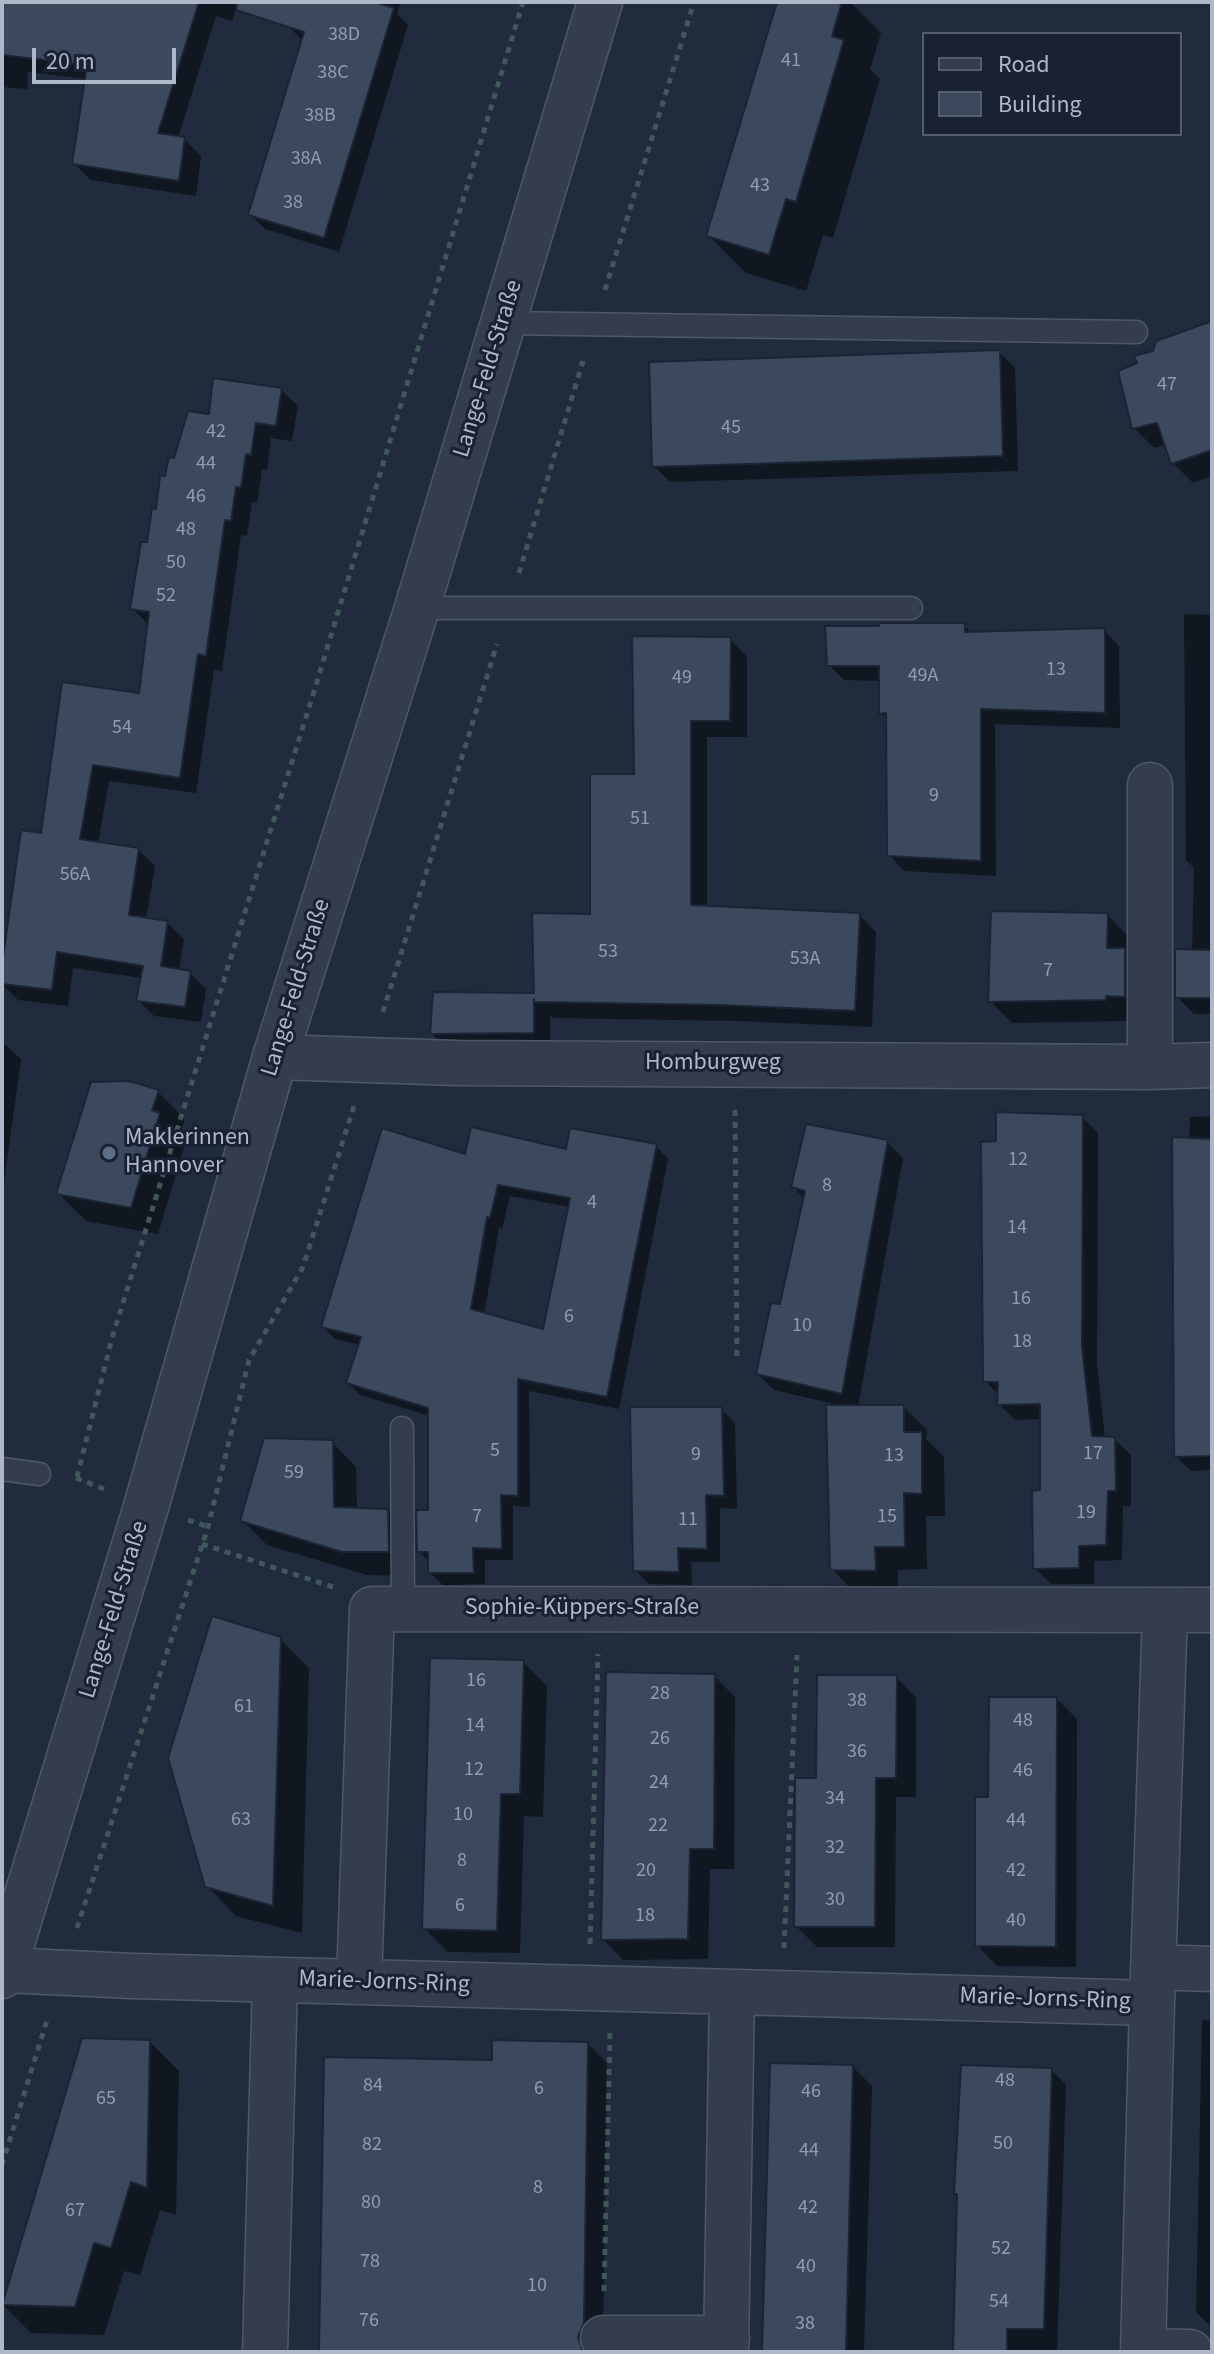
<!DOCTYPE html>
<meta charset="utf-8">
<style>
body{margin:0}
#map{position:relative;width:1214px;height:2354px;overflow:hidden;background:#202b3d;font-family:"Source Sans 3",sans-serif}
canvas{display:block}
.frame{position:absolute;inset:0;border:4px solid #afb8c9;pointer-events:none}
.legend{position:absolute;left:922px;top:32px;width:260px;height:104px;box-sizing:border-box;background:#192232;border:2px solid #555e6e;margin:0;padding:10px 14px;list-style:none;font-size:24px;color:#afb8c9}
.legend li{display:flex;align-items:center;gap:16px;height:40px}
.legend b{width:40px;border:2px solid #555e6e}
.scale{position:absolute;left:32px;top:48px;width:144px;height:36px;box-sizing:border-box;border:4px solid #afb8c9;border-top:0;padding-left:10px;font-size:24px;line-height:28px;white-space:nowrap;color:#afb8c9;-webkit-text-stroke:6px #192232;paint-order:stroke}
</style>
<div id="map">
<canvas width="1214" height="2354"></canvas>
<div class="frame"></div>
<ul class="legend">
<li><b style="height:10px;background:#343d4d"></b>Road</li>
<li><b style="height:22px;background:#3c495d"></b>Building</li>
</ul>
<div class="scale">20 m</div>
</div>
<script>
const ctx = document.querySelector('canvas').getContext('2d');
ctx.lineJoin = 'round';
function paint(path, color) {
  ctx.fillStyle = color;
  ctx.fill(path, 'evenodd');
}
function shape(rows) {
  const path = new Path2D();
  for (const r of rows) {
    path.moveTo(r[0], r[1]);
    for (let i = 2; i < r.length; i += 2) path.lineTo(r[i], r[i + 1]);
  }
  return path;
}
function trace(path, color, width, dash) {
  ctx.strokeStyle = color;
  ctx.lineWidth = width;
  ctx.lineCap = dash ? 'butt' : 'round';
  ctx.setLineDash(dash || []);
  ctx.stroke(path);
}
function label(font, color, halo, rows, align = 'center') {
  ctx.font = font + ' "Source Sans 3",sans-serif';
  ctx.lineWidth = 6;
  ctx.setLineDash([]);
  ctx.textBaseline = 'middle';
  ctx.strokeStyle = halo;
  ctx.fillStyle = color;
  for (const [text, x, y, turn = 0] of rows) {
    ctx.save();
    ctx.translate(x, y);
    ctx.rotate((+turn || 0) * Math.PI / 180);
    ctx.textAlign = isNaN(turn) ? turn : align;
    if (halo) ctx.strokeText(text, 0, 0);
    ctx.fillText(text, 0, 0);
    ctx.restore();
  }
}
paint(shape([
 [2,2,238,2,232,21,216,16,178,138,184,139,201,156,196,196,91,180,74,164,87,79,28,72,27,89,2,87],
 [295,2,401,2,397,14,408,25,339,252,265,229,250,214,303,41,287,25],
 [779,2,850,2,881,33,870,69,880,79,833,238,823,235,806,291,746,273,708,235],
 [1212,323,1212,476,1193,483,1173,463,1167,444,1154,448,1134,428,1139,365,1155,352],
 [999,352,1015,368,1018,471,670,482,654,466],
 [281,390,298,406,292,441,271,438,267,470,262,469,257,503,252,502,247,536,241,535,222,671,214,670,196,793,109,781,98,844,138,850,155,866,146,920,167,923,184,939,179,971,190,973,206,989,201,1022,154,1016,138,1000,142,978,73,968,68,1006,18,1000,2,984,2,978,43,836,141,695,149,625,132,608,167,479,175,460,210,416],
 [1184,614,1212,615,1212,1014,1194,1014,1177,997,1192,952,1194,868,1186,860],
 [964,625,973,634,1104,630,1119,646,1120,728,995,724,996,876,904,871,889,855,888,720,881,713,881,681,844,680,829,665],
 [730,639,747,657,747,737,707,737,707,907,859,915,876,932,872,1027,738,1021,553,1018,550,1015,550,1050,449,1051,432,1034,536,995,592,916,637,776],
 [1107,915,1129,937,1146,1018,1128,1017,1127,1021,1012,1023,990,1001],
 [2,1042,21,1059,2,1197],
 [158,1092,185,1119,180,1135,186,1141,158,1234,86,1221,59,1194],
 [1212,1116,1212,1470,1191,1471,1176,1456,1190,1117],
 [1082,1117,1098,1133,1097,1364,1105,1439,1114,1439,1131,1455,1131,1506,1123,1506,1122,1560,1094,1561,1094,1584,1051,1584,1035,1568,1042,1492,1042,1419,1015,1420,999,1404,999,1395,985,1381,998,1143],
 [887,1142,903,1158,858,1407,903,1407,927,1430,926,1439,944,1457,945,1516,926,1516,927,1569,898,1570,898,1593,855,1593,832,1569,843,1406,774,1390,758,1374,782,1306,805,1199,793,1187],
 [656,1146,668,1159,619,1409,529,1391,530,1507,513,1506,513,1560,485,1560,485,1584,443,1585,430,1573,430,1563,419,1551,430,1512,430,1416,360,1395,348,1383,361,1345,335,1339,323,1327,467,1156],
 [510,1196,570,1207,545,1331,484,1315,499,1228,502,1229],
 [721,1409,735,1423,737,1509,720,1508,720,1562,691,1562,692,1585,649,1584,635,1570],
 [332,1442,356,1467,357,1510,388,1511,412,1535,412,1576,367,1575,267,1545,242,1520],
 [280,1639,309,1668,302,1933,236,1916,207,1886],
 [523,1662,547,1686,543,1817,524,1816,520,1953,448,1952,424,1928],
 [714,1676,735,1697,734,1869,710,1869,708,1959,623,1960,603,1939],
 [896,1677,916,1698,916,1797,896,1797,895,1947,817,1947,796,1926,818,1780],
 [1057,1699,1077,1719,1076,1967,997,1966,977,1945,990,1798],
 [1212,1862,1212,1938,1210,1935],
 [1202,2020,1212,2020,1212,2328,1196,2312],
 [150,2042,179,2071,176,2215,160,2210,140,2275,124,2271,104,2335,31,2333,2,2304],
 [588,2044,607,2063,603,2343,599,2352,320,2352,494,2062],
 [853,2067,872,2086,864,2352,764,2352],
 [1051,2070,1066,2084,1057,2352,955,2352,959,2197,956,2194]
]), '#0007');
const building = shape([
 [2,2,199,2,158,133,185,137,179,181,72,164,87,65,2,55,2,2],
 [237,2,374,2,394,8,324,238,248,215,304,32,236,10,237,2],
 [777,2,842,2,832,36,844,40,796,202,786,199,769,255,706,236,777,2],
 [1212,321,1212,450,1171,464,1157,423,1132,429,1118,371,1137,363,1134,356,1153,351,1156,341,1212,321],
 [1000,350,1003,456,652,467,649,362,1000,350],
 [213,378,282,388,276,426,256,423,251,455,246,454,241,488,236,487,231,521,225,520,206,656,198,654,180,778,93,765,80,839,139,848,129,915,168,921,161,966,191,971,185,1007,136,1001,143,966,57,952,52,990,2,984,2,964,21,830,41,833,62,682,139,693,149,612,130,609,141,542,147,542,152,508,156,509,160,476,165,476,169,457,174,458,188,411,209,414,213,378],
 [879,623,965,623,965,632,1105,628,1105,713,981,709,981,861,887,856,886,713,879,714,879,666,827,666,825,626,879,626,879,623],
 [632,636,731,637,730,721,691,721,691,905,860,913,855,1011,720,1005,534,1002,534,999,534,1033,430,1034,433,992,534,993,532,913,590,914,590,774,634,774,632,636],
 [991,911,1108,913,1107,948,1125,948,1125,997,1106,996,1106,1000,988,1002,991,911],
 [1175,949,1212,950,1212,998,1175,998,1175,949],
 [129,1081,159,1090,152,1110,160,1113,131,1208,56,1194,91,1082,129,1081],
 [996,1112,1083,1115,1082,1347,1092,1436,1115,1437,1116,1491,1108,1491,1106,1545,1079,1546,1079,1568,1033,1569,1032,1491,1040,1490,1040,1404,997,1405,998,1382,983,1382,981,1142,996,1141,996,1112],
 [806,1124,888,1140,842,1394,756,1374,771,1303,780,1304,805,1191,791,1187,806,1124],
 [471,1127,566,1149,570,1128,657,1144,607,1397,518,1379,518,1496,501,1495,502,1549,473,1548,474,1573,428,1573,428,1552,417,1552,416,1510,428,1510,428,1408,346,1383,361,1337,321,1327,382,1128,465,1154,471,1127],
 [498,1185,570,1198,543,1329,471,1309,487,1217,490,1218,498,1185],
 [1172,1137,1212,1139,1212,1456,1174,1457,1172,1137],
 [826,1405,904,1405,904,1432,922,1432,922,1494,904,1493,905,1547,875,1547,876,1571,830,1570,826,1405],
 [630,1407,722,1407,724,1496,706,1495,707,1549,678,1548,679,1572,633,1571,630,1407],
 [264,1438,333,1440,334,1507,388,1509,389,1552,342,1552,240,1521,264,1438],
 [212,1616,281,1637,273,1906,205,1887,168,1758,212,1616],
 [430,1658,524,1660,520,1794,501,1794,497,1931,422,1929,430,1658],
 [606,1672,715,1674,714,1849,690,1849,688,1939,601,1940,606,1672],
 [817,1675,897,1675,896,1778,876,1778,875,1927,794,1927,795,1778,816,1778,817,1675],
 [989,1697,1057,1697,1056,1947,975,1946,975,1797,988,1797,989,1697],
 [82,2038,150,2040,147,2188,131,2182,111,2248,94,2243,75,2307,2,2305,82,2038],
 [492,2040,588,2042,584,2322,578,2337,583,2352,319,2352,324,2057,492,2060,492,2040],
 [770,2063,853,2065,846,2352,762,2352,770,2063],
 [961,2065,1052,2068,1044,2329,1007,2329,1007,2352,953,2352,957,2194,954,2194,961,2065]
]);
paint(building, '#3c495d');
trace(building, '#1b2434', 2);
const service = shape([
 [502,323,1136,332],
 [417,608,911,608],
 [402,1428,403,1609],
 [2,1469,39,1474]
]);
const minor = shape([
 [275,1057,457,1063,1150,1067,1212,1065],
 [1150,1067,1150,785],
 [1153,1967,1212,1969],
 [4,1970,133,1976,1152,2003,1143,2352],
 [359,1982,372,1609,1212,1610],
 [1152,2003,1165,1611],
 [603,2338,727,2338],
 [1143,2351,1190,2352],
 [265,2352,275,1980],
 [726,2352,732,1992]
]);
const tertiary = shape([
 [2,1976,146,1507,275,1057,417,608,600,2]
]);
trace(service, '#4f5868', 25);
trace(minor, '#4f5868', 47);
trace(tertiary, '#4f5868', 47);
trace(shape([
 [605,290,694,2],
 [519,573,583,361],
 [383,1012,497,644],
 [735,1110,737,1359],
 [77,1477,112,1338,316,685,523,2],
 [76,1478,104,1489],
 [188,1520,208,1527],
 [202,1544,333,1587],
 [77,1928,208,1527,249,1360,303,1267,354,1106],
 [590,1944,598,1654],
 [784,1948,797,1655],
 [2,2165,48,2017],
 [604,2291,610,2033]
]), '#40575c', 5, [6, 6]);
trace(service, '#343d4d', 22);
trace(minor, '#343d4d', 44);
trace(tertiary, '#343d4d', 44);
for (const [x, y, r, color] of [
 [109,1153,8,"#5c6f8a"]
]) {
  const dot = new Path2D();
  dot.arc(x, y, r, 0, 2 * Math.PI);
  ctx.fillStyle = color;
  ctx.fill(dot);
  trace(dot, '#192232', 3);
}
label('20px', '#929cae', null, [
 ["38D",344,36],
 ["41",791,62],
 ["38C",333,74],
 ["38B",320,117],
 ["38A",306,160],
 ["43",760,187],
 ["38",293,204],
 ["47",1167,386],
 ["45",731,429],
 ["42",216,433],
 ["44",206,465],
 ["46",196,498],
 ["48",186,531],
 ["50",176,564],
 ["52",166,597],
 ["13",1056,671],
 ["49A",923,677],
 ["49",682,679],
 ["54",122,729],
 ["9",934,797],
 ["51",640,820],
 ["56A",75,876],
 ["53",608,953],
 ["53A",805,960],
 ["7",1048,972],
 ["12",1018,1161],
 ["8",827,1187],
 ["4",592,1204],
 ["14",1017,1229],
 ["16",1021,1300],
 ["6",569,1318],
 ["10",802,1327],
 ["18",1022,1343],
 ["5",495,1452],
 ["17",1093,1455],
 ["9",696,1456],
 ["13",894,1457],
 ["59",294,1474],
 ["19",1086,1514],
 ["7",477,1518],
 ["15",887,1518],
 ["11",688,1521],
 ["16",476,1682],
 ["28",660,1695],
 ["38",857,1702],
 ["61",244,1708],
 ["48",1023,1722],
 ["14",475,1727],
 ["26",660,1740],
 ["36",857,1753],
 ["12",474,1771],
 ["46",1023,1772],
 ["24",659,1784],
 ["34",835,1800],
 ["10",463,1816],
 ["63",241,1821],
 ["44",1016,1822],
 ["22",658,1827],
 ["32",835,1849],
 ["8",462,1862],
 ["20",646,1872],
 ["42",1016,1872],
 ["30",835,1901],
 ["6",460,1907],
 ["18",645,1917],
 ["40",1016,1922],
 ["48",1005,2082],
 ["84",373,2087],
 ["6",539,2090],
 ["46",811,2093],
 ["65",106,2100],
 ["50",1003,2145],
 ["82",372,2146],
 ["44",809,2152],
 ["8",538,2189],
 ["80",371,2204],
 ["42",808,2209],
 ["67",75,2212],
 ["52",1001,2250],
 ["78",370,2263],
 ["40",806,2268],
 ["10",537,2287],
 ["54",999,2303],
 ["76",369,2322],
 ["38",805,2325]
]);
label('24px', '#afb8c9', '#192232', [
 ["Lange-Feld-Straße",489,369,-73],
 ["Lange-Feld-Straße",297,988,-73],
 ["Homburgweg",713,1064],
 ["Sophie-Küppers-Straße",582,1609],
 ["Lange-Feld-Straße",115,1610,-73],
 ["Marie-Jorns-Ring",384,1983,2],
 ["Marie-Jorns-Ring",1045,2000,2]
]);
label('24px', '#afb8c9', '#192232', [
 ["Maklerinnen",125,1139],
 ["Hannover",125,1167]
], 'left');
</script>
